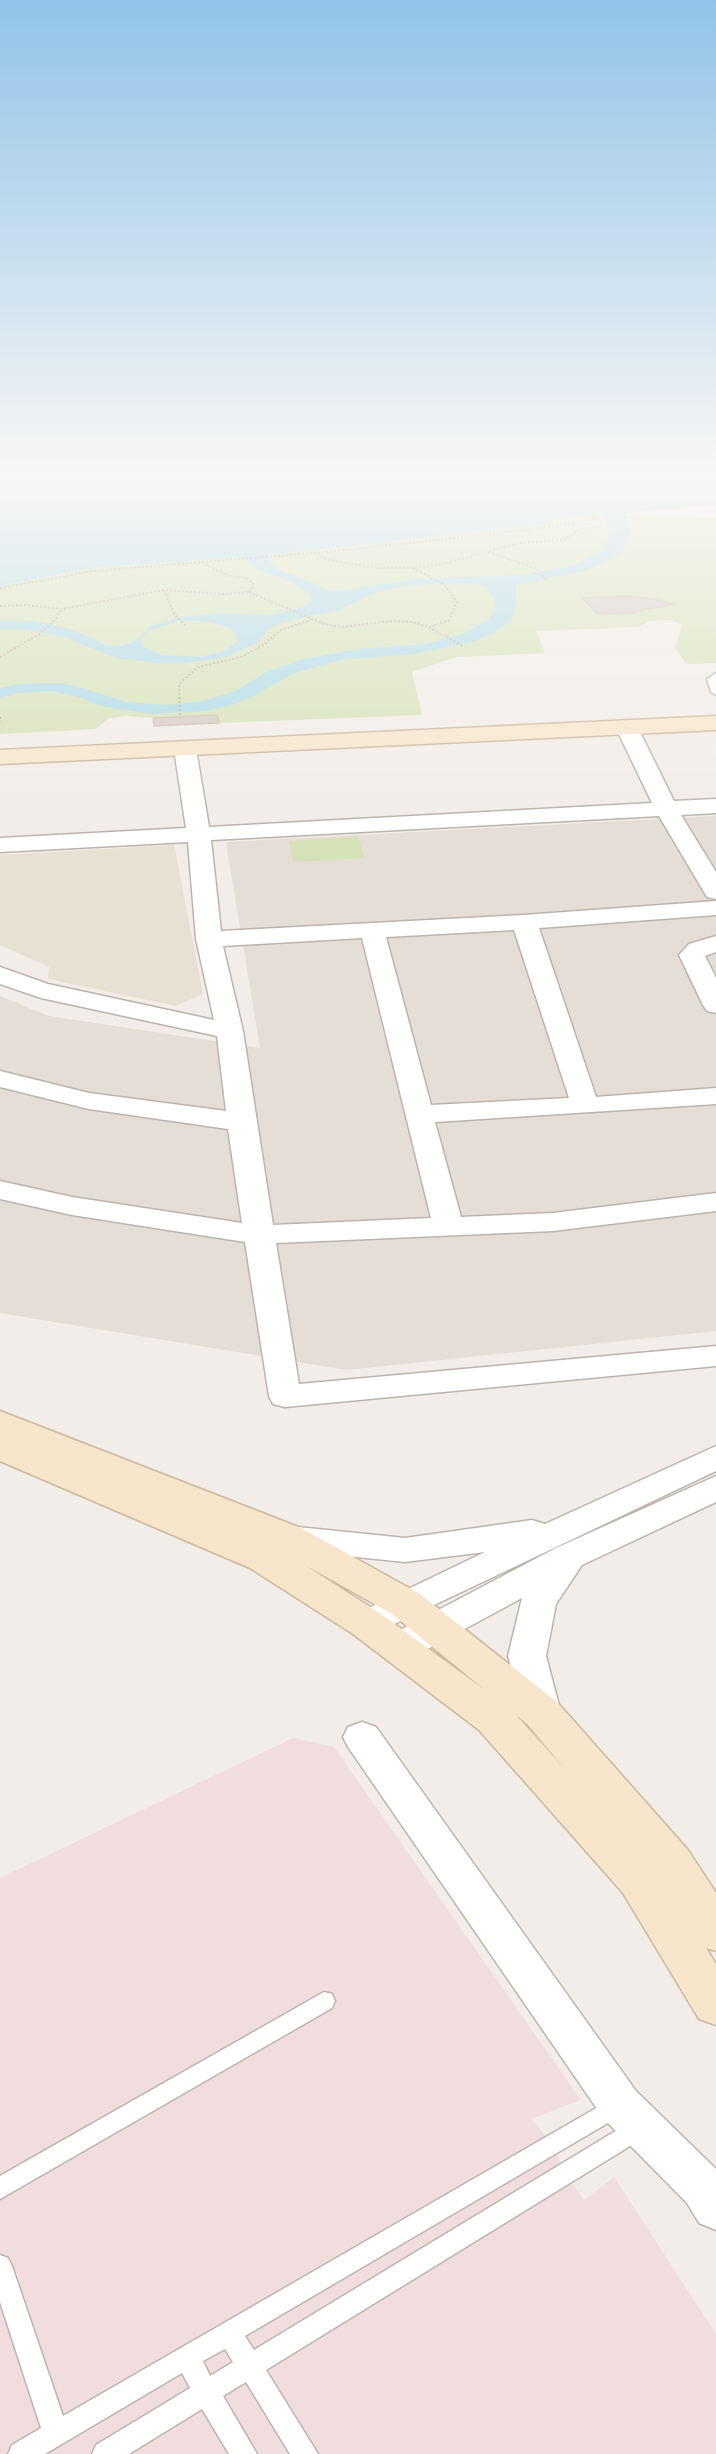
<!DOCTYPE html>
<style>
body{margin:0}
canvas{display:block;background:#f2ede8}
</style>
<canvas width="716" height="2454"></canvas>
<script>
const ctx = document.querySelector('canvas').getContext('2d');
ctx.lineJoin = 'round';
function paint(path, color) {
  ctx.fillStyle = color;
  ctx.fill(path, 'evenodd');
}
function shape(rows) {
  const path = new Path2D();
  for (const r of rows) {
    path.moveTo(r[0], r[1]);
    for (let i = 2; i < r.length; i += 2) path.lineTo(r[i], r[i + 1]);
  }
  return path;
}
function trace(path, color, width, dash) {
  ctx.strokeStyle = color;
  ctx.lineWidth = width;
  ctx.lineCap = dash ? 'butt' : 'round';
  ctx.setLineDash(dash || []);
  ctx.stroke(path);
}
paint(shape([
 [716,816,716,1331,346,1370,0,1313,0,996,49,1016,260,1048,226,842]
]), '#e5ded7');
paint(shape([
 [174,845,203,994,176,1006,48,979,49,967,0,945,0,855]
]), '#e9e0d4');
paint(shape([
 [293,1738,334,1747,581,2100,531,2119,553,2144,565,2174,584,2200,614,2177,716,2334,716,2454,0,2454,0,1878]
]), '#f1ddde');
paint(shape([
 [590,514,716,517,716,663,686,664,675,647,682,625,671,620,649,621,638,627,536,631,545,653,456,657,412,672,422,715,219,723,217,715,153,718,126,716,110,718,95,729,0,734,0,586,91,568,268,555,534,525],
 [358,837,365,858,293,862,289,841]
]), '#d5e1b6');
paint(shape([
 [0,476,716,476,716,505,625,513,631,535,621,553,588,570,516,585,516,611,510,621,501,628,476,641,414,654,340,660,294,673,252,697,232,705,206,711,151,714,101,706,79,697,51,691,19,693,0,698,0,688,20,684,58,683,76,686,126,702,167,705,203,701,236,691,266,672,303,659,359,649,426,644,463,634,488,620,496,610,495,601,487,587,477,584,437,583,401,587,380,591,338,610,279,623,268,630,257,643,226,657,186,663,158,663,116,658,64,637,27,630,0,629,0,620,34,621,73,630,106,645,120,646,134,642,151,626,177,618,221,613,273,615,303,607,310,603,312,596,294,583,256,569,243,557,91,568,0,586],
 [590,514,601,514,605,520,609,539,603,549,573,565,523,575,415,579,347,590,329,590,278,569,270,563,268,555,534,525],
 [178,621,202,621,226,626,234,631,238,641,225,651,200,657,162,655,143,647,141,639,147,631]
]), '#acd9e7');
const building = shape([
 [624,596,653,599,674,604,630,613,598,614,582,598,624,596],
 [217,715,219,723,154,726,153,718,217,715]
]);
paint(building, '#d5cac2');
trace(building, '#ccbeb3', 1.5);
const lane = shape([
 [716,673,716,695,711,692,707,679,716,673],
 [324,1992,332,1994,335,2001,332,2008,0,2199,0,2176,324,1992],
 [617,2096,625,2099,628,2106,625,2113,245,2336,254,2350,632,2121,640,2118,648,2121,651,2128,648,2135,266,2370,318,2454,290,2454,246,2382,223,2396,257,2454,229,2454,202,2409,129,2454,92,2454,96,2445,190,2388,182,2373,45,2454,8,2454,12,2445,41,2428,0,2302,0,2255,8,2258,12,2266,63,2416,617,2096],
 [225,2349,233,2362,210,2376,203,2361,225,2349]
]);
const street = shape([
 [627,722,635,723,638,728,674,801,716,799,716,813,681,815,716,872,716,899,707,897,704,892,659,816,211,840,221,931,524,915,716,901,716,915,539,928,596,1097,716,1088,716,1104,435,1122,461,1217,553,1213,716,1193,716,1211,553,1231,276,1243,299,1384,716,1346,716,1366,285,1407,273,1404,269,1396,245,1242,72,1215,0,1199,0,1181,72,1197,242,1223,228,1129,89,1109,0,1087,0,1071,89,1093,226,1111,217,1036,41,998,0,984,0,967,48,984,214,1020,196,939,188,842,0,852,0,838,186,828,174,749,177,744,185,742,193,744,196,749,209,827,652,803,616,728,619,723,627,722],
 [514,930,569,1098,431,1105,386,937,514,930],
 [362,938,431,1218,273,1225,243,1031,223,946,362,938],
 [716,936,716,952,705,956,716,978,716,1013,707,1011,703,1005,679,955,689,944,716,936],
 [716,1446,716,1471,367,1637,354,1633,349,1624,354,1615,485,1552,405,1562,288,1550,275,1547,270,1538,275,1529,288,1526,405,1538,532,1520,545,1524,716,1446],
 [716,1476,716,1502,582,1565,556,1604,546,1656,561,1713,556,1723,542,1727,528,1723,523,1713,508,1656,522,1598,411,1658,398,1662,385,1658,379,1648,385,1638,556,1548,716,1476],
 [362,1722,376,1727,636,2091,716,2169,716,2230,699,2223,687,2203,604,2119,348,1747,343,1737,348,1727,362,1722]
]);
const secondary = shape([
 [716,716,716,730,0,764,0,750,716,716],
 [0,1411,301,1528,420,1594,557,1702,688,1850,716,1893,716,1951,706,1948,716,1964,716,2025,699,2019,623,1893,479,1730,353,1634,250,1568,0,1461,0,1411],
 [305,1565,392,1614,485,1690,381,1614,305,1565],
 [516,1715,527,1724,564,1768,516,1715]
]);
trace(lane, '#bcb4ac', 3);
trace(street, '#bcb4ac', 3);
trace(secondary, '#ccb89d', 3);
trace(shape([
 [488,552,537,569,548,582],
 [318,553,327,560,378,568,413,568,442,564,520,543,563,540,580,529,601,526],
 [413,568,445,585,457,602,449,620,430,627],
 [0,588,93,571,359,549,548,527,597,518],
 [164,590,175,615,185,625],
 [249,592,324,624,342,627,389,621,411,622,429,627,464,647],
 [0,606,26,605,62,609,164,590,223,594,249,592,254,585,247,578,226,575,203,563],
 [0,657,38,635,54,621,62,609],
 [180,715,179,684,198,667,241,657,262,646,281,630,311,620],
 [0,717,0,722]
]), '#bcad9f', 2, [2, 2]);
paint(lane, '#fff');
paint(street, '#fff');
paint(secondary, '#f8e6cc');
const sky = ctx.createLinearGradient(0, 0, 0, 820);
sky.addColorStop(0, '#90c3e8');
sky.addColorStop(0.58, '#f9f7f5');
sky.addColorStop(1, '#f9f7f500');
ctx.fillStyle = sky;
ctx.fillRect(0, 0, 716, 820);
</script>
